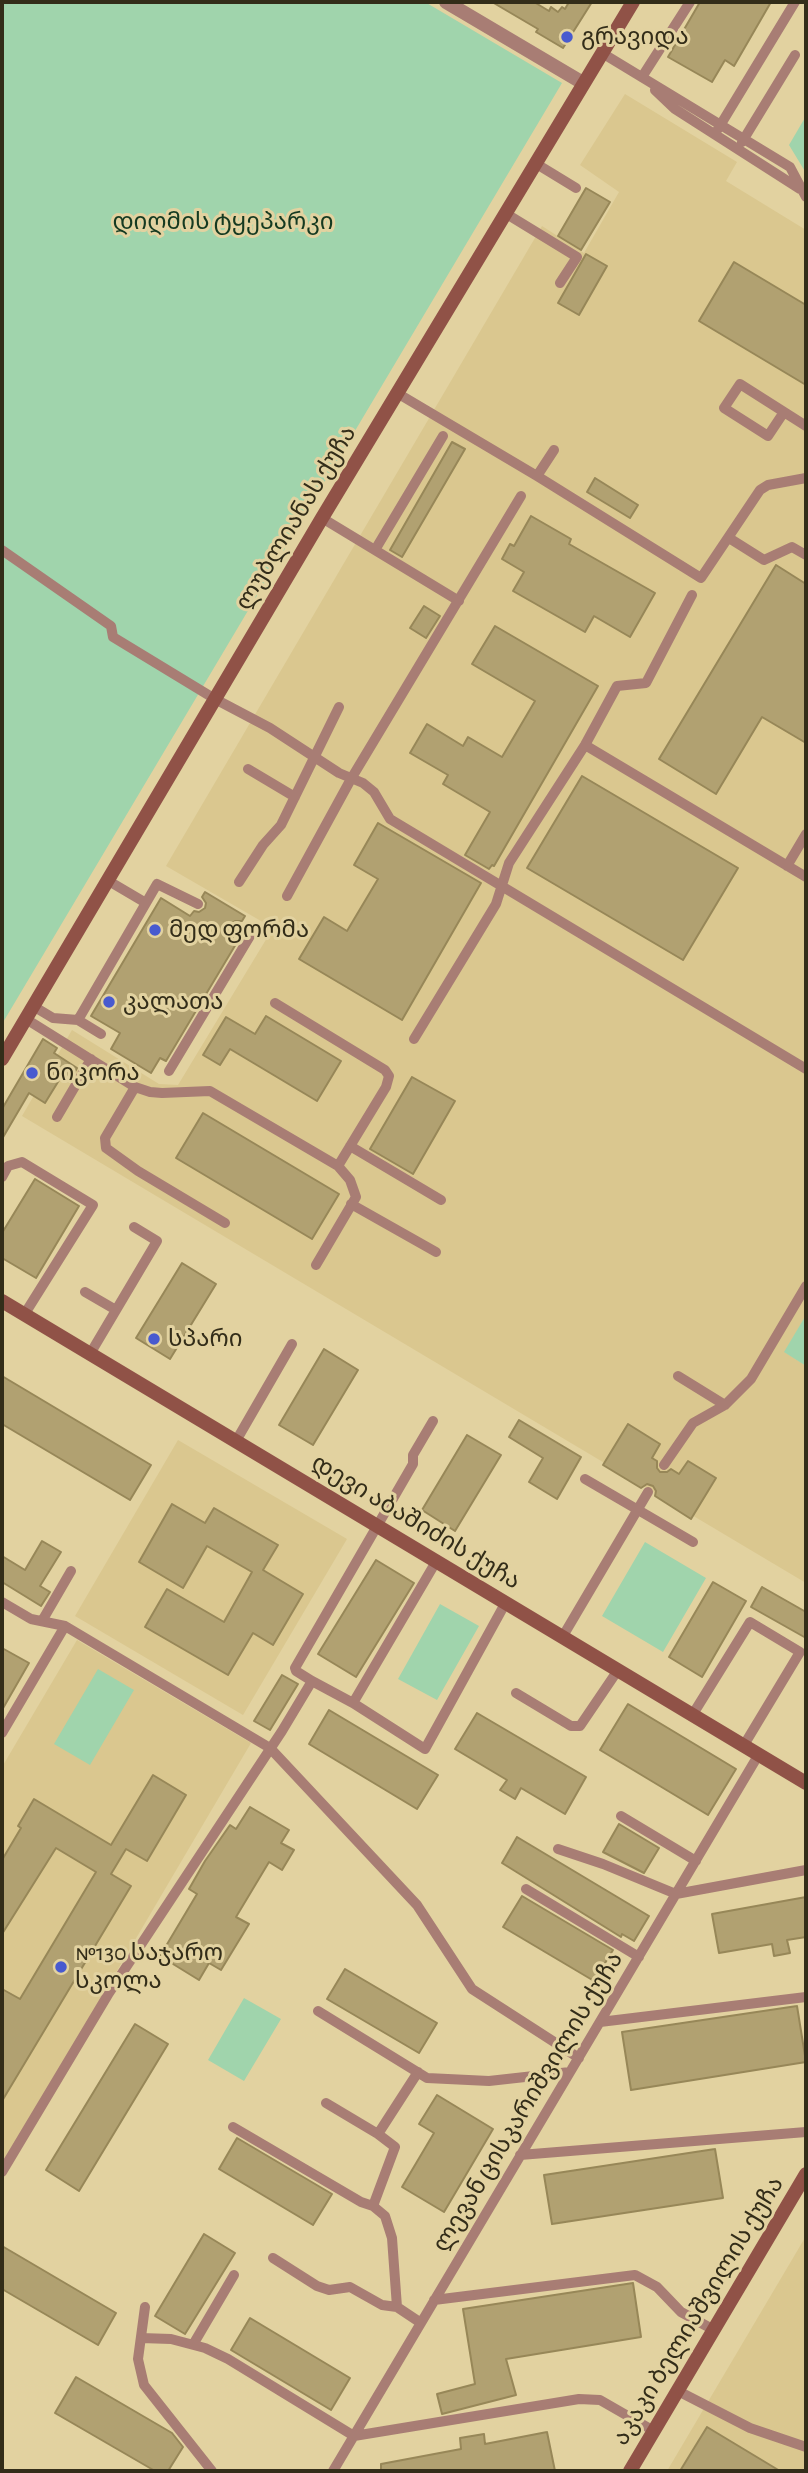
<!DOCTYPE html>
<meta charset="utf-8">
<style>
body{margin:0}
#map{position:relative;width:808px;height:2473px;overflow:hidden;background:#e2d2a0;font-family:"Alegreya Sans",sans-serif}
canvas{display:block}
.frame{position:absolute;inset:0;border:4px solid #332d19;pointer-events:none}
</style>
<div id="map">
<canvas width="808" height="2473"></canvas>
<div class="frame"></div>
</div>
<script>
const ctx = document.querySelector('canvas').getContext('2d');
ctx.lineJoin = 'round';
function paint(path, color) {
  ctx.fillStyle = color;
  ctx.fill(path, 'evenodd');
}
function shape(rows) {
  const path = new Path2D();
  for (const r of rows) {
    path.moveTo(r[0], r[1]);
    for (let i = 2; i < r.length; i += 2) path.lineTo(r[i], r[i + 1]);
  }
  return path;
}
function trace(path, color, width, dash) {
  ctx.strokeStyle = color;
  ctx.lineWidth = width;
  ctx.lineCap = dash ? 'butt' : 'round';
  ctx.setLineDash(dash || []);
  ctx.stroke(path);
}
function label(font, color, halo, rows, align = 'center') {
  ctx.font = font + ' "Alegreya Sans","Noto Sans Georgian",sans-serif';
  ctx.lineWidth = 6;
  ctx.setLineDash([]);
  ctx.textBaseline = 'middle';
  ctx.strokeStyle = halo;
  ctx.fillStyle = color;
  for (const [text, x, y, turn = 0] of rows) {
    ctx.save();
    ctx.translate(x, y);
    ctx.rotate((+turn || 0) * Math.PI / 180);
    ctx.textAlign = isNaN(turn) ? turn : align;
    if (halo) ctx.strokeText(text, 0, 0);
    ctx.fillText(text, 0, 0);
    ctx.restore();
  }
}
paint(shape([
 [625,94,737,162,726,181,806,230,806,1315,785,1352,806,1366,806,1583,22,1116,72,1030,159,1084,178,1085,273,928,166,866,542,226,584,253,619,192,580,165],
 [178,1440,347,1539,243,1715,75,1616],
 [77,1640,251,1743,2,2166,2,1767],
 [806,2236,806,2471,667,2471]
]), '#dac78f');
paint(shape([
 [2,2,425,2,562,83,2,1024],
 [806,116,806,173,789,145],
 [806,1315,806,1366,784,1352],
 [645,1542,706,1578,663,1652,602,1616],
 [440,1604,479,1626,437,1700,398,1679],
 [98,1669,134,1690,90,1765,54,1744],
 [244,1998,281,2019,244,2081,208,2060]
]), '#a0d4ac');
const building = shape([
 [492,2,534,2,549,11,551,7,558,12,562,7,565,9,569,2,592,2,563,48,536,32,538,29,492,2],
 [700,2,771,2,734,66,725,60,712,82,668,57,700,2],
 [586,188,610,202,581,250,558,236,586,188],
 [586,254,607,266,579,315,558,303,586,254],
 [734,262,806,305,806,385,699,321,734,262],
 [452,442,465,449,402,557,390,550,452,442],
 [595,478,638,505,630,518,587,492,595,478],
 [531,516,571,539,569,544,655,593,630,637,594,616,585,632,513,591,524,572,502,559,510,544,514,546,531,516],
 [776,565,806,584,806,743,762,717,716,794,659,759,776,565],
 [424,606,440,616,426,638,410,628,424,606],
 [495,626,598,686,494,866,492,865,489,869,465,855,490,812,443,784,448,775,410,753,427,724,463,746,468,737,502,757,535,701,472,664,495,626],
 [582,776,738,868,683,960,527,868,582,776],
 [378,823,481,883,402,1020,299,959,324,917,347,931,378,879,354,865,378,823],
 [205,892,245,916,242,921,235,921,231,924,231,931,234,935,231,940,236,944,166,1061,160,1058,151,1073,111,1049,120,1033,91,1016,161,898,190,916,194,911,199,912,205,908,206,903,202,897,205,892],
 [266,1016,341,1061,317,1101,230,1049,220,1065,203,1055,226,1017,255,1034,266,1016],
 [43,1039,57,1048,54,1053,77,1068,69,1082,61,1077,45,1103,29,1093,2,1139,2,1109,43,1039],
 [412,1077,455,1101,413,1174,370,1149,412,1077],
 [203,1113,339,1194,312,1239,176,1158,203,1113],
 [35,1179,79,1206,36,1278,2,1258,2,1233,35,1179],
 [182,1263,216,1284,170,1359,136,1338,182,1263],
 [324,1349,358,1370,313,1445,279,1425,324,1349],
 [2,1376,151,1465,130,1500,2,1424,2,1376],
 [519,1420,581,1457,557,1499,529,1482,543,1458,509,1437,519,1420],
 [628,1424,660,1444,652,1458,657,1461,657,1468,660,1472,667,1472,671,1469,679,1474,688,1461,716,1478,691,1519,655,1496,656,1491,653,1486,647,1484,641,1488,603,1465,628,1424],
 [467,1435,501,1455,455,1531,422,1510,467,1435],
 [172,1504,205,1523,214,1508,278,1545,263,1570,303,1594,273,1645,253,1633,228,1675,145,1627,167,1589,224,1622,252,1572,207,1546,183,1588,139,1562,172,1504],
 [42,1541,61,1552,40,1586,50,1592,41,1606,2,1582,2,1556,25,1570,42,1541],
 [376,1560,414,1583,356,1677,318,1654,376,1560],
 [713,1582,746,1601,702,1677,669,1657,713,1582],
 [762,1587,806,1612,806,1638,751,1607,762,1587],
 [2,1648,29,1663,2,1710,2,1648],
 [282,1675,298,1684,270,1730,254,1721,282,1675],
 [628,1704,736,1769,708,1815,600,1750,628,1704],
 [329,1710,438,1775,417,1809,309,1744,329,1710],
 [477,1713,586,1777,565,1814,521,1788,515,1799,500,1790,507,1780,455,1749,477,1713],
 [153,1775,186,1795,147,1861,126,1849,111,1874,131,1886,2,2101,2,1989,20,1999,96,1872,56,1848,2,1934,2,1860,21,1828,18,1826,34,1799,111,1845,153,1775],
 [250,1807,289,1830,281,1843,294,1850,282,1870,269,1862,236,1917,249,1924,221,1970,209,1963,199,1980,160,1956,197,1894,189,1889,205,1861,230,1825,236,1829,250,1807],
 [619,1824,659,1848,644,1873,603,1852,619,1824],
 [517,1837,649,1916,634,1941,622,1934,621,1937,502,1863,517,1837],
 [522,1896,613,1950,594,1981,503,1927,522,1896],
 [806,1897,806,1937,787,1940,790,1953,774,1956,772,1944,719,1953,712,1914,806,1897],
 [345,1969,437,2023,419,2053,327,1999,345,1969],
 [797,2006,806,2062,631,2090,622,2032,797,2006],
 [135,2024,168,2044,79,2191,46,2170,135,2024],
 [437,2095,493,2129,444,2212,402,2187,434,2133,419,2124,437,2095],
 [237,2138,332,2194,313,2225,219,2169,237,2138],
 [715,2149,723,2198,552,2224,544,2175,715,2149],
 [204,2234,235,2253,185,2334,155,2316,204,2234],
 [2,2246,116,2313,98,2345,2,2289,2,2246],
 [633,2283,641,2337,506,2359,516,2395,442,2414,437,2394,475,2384,463,2309,633,2283],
 [250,2318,350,2378,331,2410,231,2350,250,2318],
 [76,2377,172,2433,183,2447,168,2471,155,2471,55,2413,76,2377],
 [707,2427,780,2471,680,2471,707,2427],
 [547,2432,555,2471,381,2471,381,2464,461,2449,460,2438,484,2434,485,2444,547,2432]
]);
paint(building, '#b1a171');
trace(building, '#978758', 2);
trace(shape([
 [602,53,790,167,806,197],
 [642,77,690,2],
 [655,90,675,109,800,189],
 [718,129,795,2],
 [742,142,795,55],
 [535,163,576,188],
 [505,213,577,257,560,283],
 [397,393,537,476,701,578,760,490,768,485,806,478],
 [784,412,768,436,724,408,740,384,806,426],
 [537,476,554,450],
 [322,518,459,601],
 [729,538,764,560,792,547,806,555],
 [2,550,111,626,113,637,215,699,270,728,339,773,363,783,374,792,390,819,806,1069],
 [375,550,443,436],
 [585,745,806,877],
 [248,769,295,797],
 [787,866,806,834],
 [107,880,146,903,157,884,198,904],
 [239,882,263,845,281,825,339,707],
 [287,896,351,779,521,496],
 [275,1003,385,1070,389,1076,386,1087,338,1166,350,1180,356,1197,316,1265],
 [33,1006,53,1018,78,1020,101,1034],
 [26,1019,135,1087],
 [78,1020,146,903],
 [414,1039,496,904,509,863,585,745,617,686,646,683,692,595],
 [169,1071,250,936,238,928],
 [57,1117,91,1059],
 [350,1146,441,1200],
 [2,1177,8,1166,22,1162,93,1205,24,1315],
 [351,1204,436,1252],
 [225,1223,138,1171,106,1148,105,1138,135,1087,150,1092,162,1093,210,1091,338,1166],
 [85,1292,116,1310],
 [90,1354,157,1241,134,1227],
 [678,1376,725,1405],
 [236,1441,292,1344],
 [664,1465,693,1423,725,1405,751,1379,806,1286],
 [585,1479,693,1542],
 [437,1560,353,1703,425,1749,506,1602],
 [2,1602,31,1619,65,1626,270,1748,417,1905,472,1989,579,2058],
 [42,1621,71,1571],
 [563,1636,648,1492],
 [516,1693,571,1726,580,1726,618,1670],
 [353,1703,312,1681,296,1671,295,1668,413,1464,413,1455,433,1421],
 [693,1714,750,1622,800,1652,744,1745],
 [2,1733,65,1626],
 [621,1816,696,1861],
 [558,1849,603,1864,676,1894,806,1870],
 [526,1889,639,1957],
 [318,2011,427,2078,489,2081,570,2072],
 [600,2022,806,1997],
 [326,2103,378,2134,395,2147,373,2206,385,2216,392,2238,397,2307],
 [233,2127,361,2202,373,2206],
 [378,2134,418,2072],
 [520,2155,806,2132],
 [2,2172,109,1993,282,1731,312,1681],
 [273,2258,317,2286,329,2290,350,2287,382,2305,397,2307,421,2323],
 [434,2300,635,2275,657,2287,681,2312,714,2330],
 [145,2307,138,2359,144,2385,212,2471],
 [141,2338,171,2339,205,2348,228,2359,354,2436,579,2399,600,2400,654,2431],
 [194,2343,234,2275],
 [678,2391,750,2428,806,2447],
 [333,2471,759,1754]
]), '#a87d74', 10);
trace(shape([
 [446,2,583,83]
]), '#a87d74', 14);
trace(shape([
 [2,1059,322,518,633,2],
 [2,1301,806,1783],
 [630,2471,806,2174]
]), '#905247', 14);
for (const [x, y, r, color] of [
 [567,37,7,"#485acf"],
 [155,930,7,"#485acf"],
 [109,1002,7,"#485acf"],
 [32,1073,7,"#485acf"],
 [154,1339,7,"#485acf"],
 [61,1967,7,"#485acf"]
]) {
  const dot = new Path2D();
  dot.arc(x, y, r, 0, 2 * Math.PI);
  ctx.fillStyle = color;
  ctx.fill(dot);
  trace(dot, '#e2d2a0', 2.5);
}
label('24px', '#332d19', '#e2d2a0', [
 ["გრავიდა",581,37],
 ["მედ ფორმა",169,930],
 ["კალათა",123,1002],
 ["ნიკორა",46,1073],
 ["სპარი",168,1339],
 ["№130 საჯარო",75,1953],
 ["სკოლა",75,1981]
], 'left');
label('24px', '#153a21', '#e2d2a0', [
 ["დიღმის ტყეპარკი",223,222]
]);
label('24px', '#332d19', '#e2d2a0', [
 ["ლუბლიანას ქუჩა",296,518,-59],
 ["დევი აბაშიძის ქუჩა",416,1522,31],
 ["ლევან ცისკარიშვილის ქუჩა",528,2102,-59],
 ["აკაკი ბელიაშვილის ქუჩა",698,2311,-59]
]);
</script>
